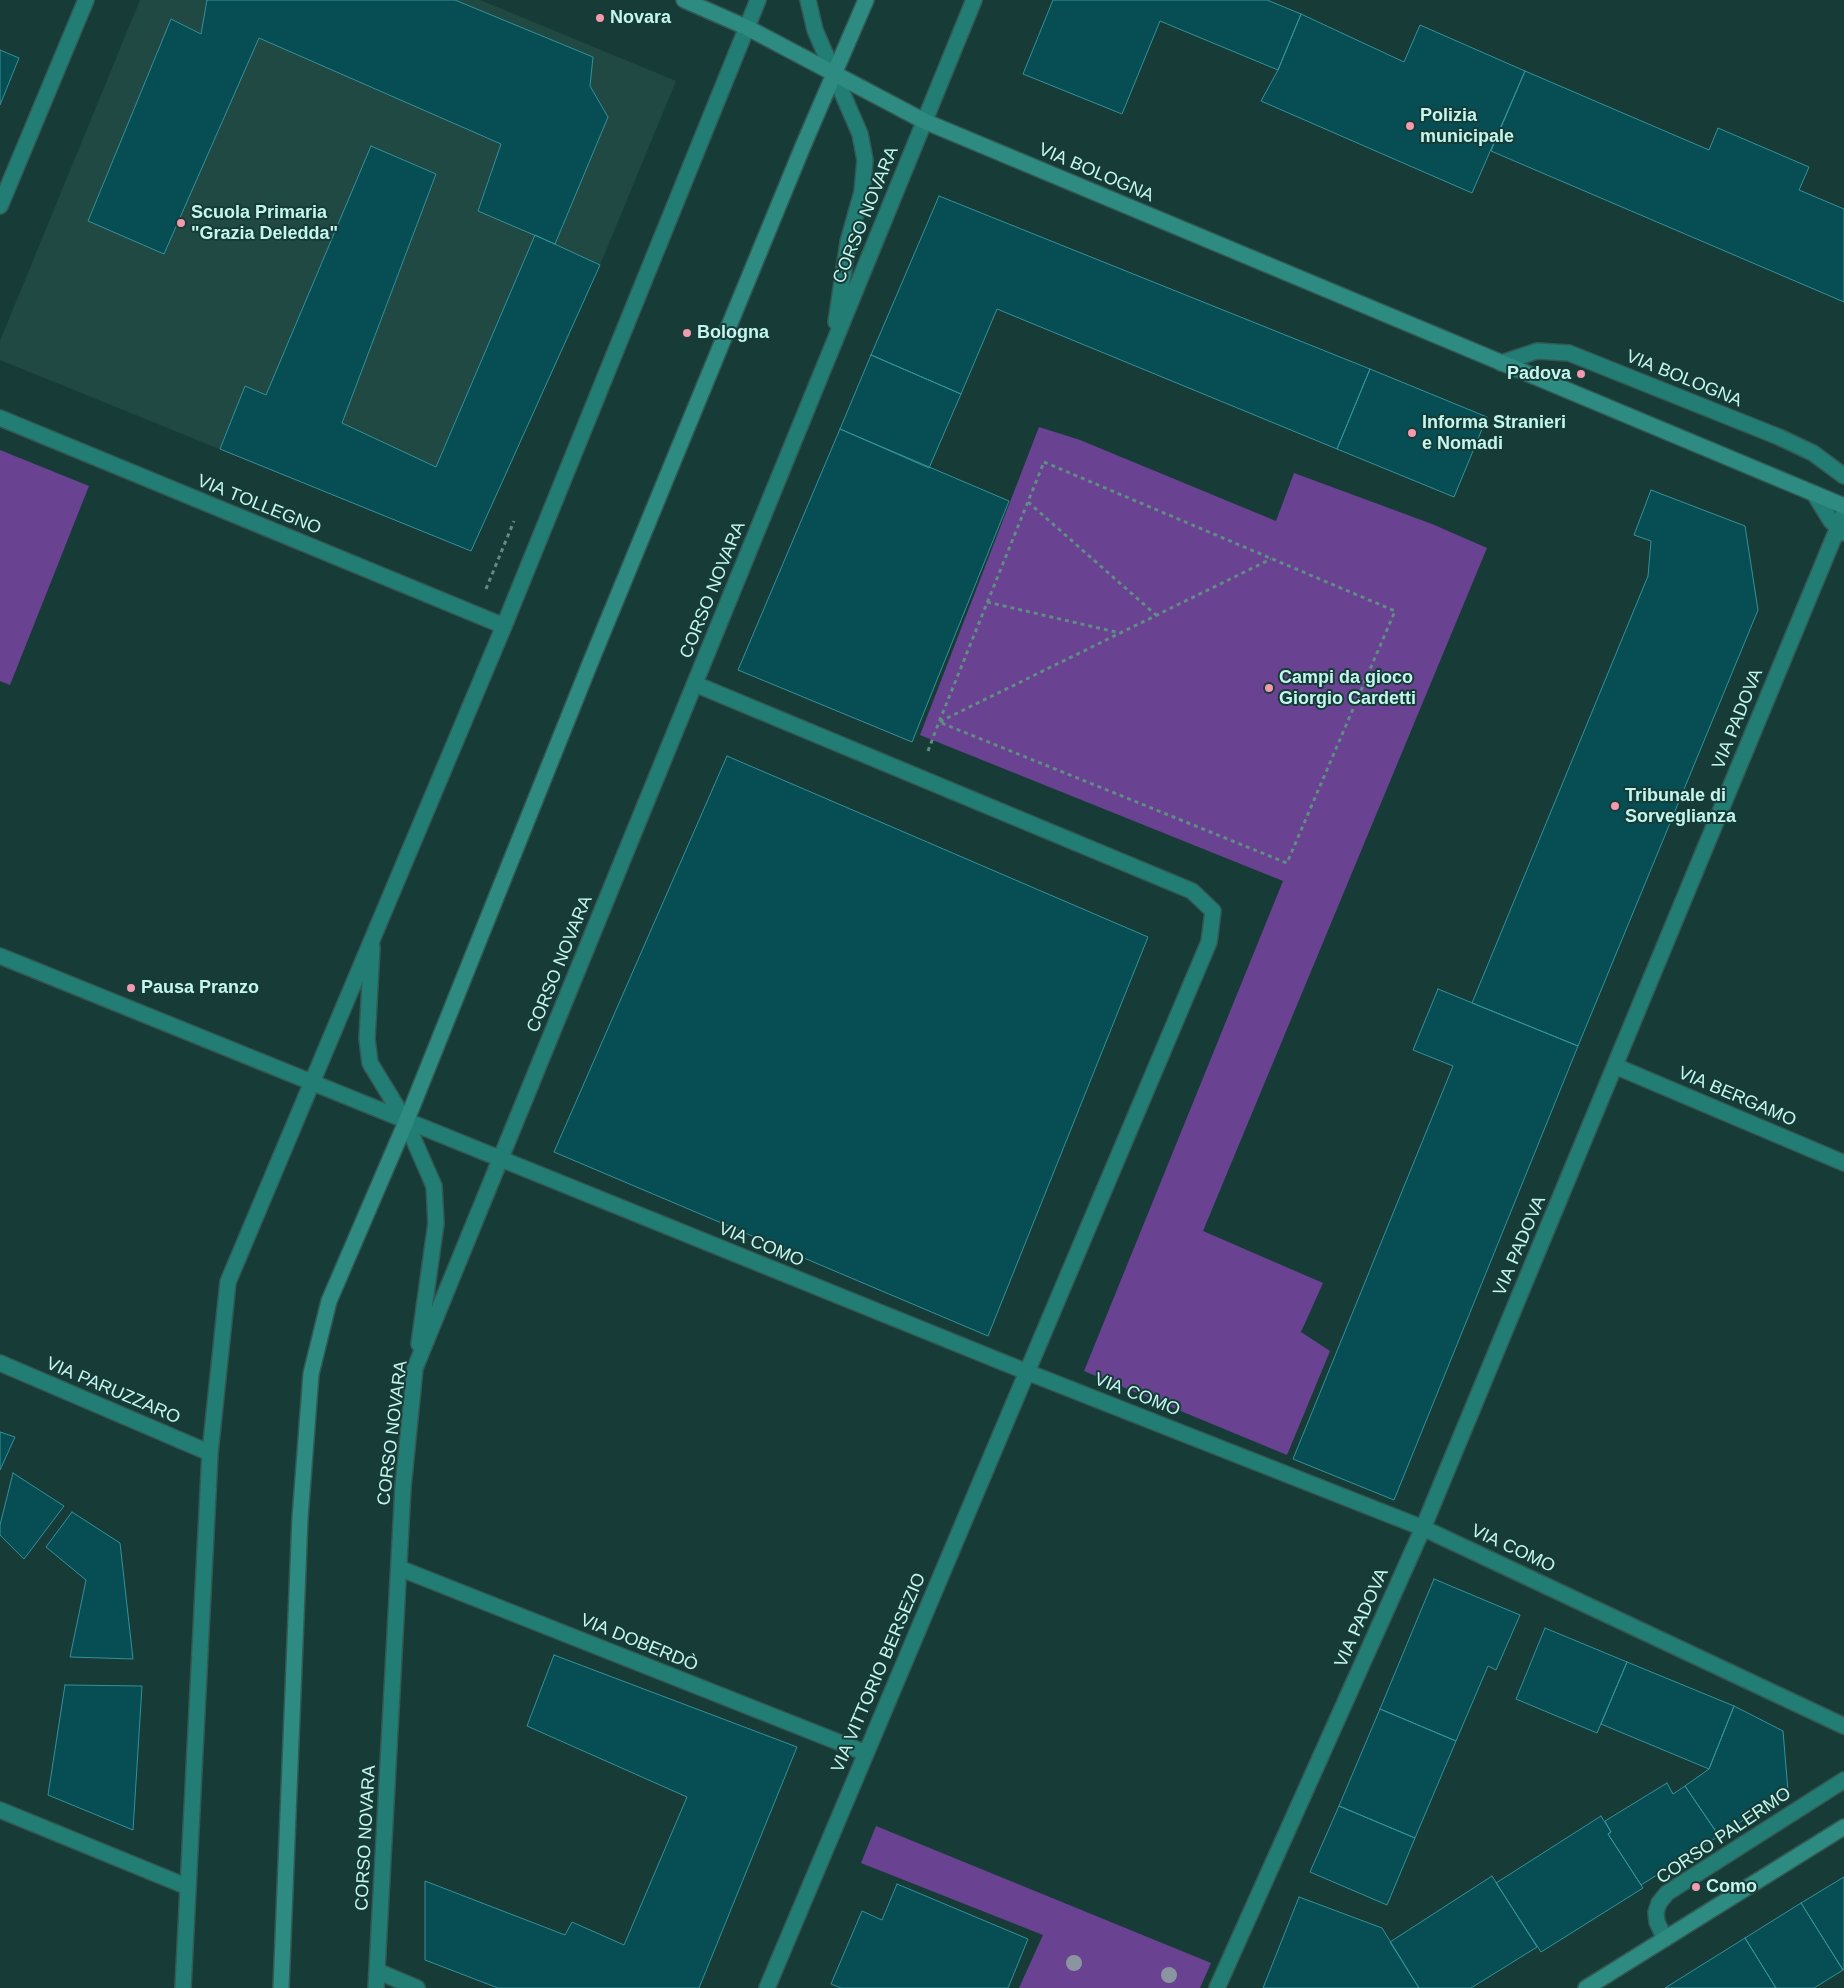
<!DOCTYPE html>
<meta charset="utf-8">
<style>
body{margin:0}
canvas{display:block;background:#173b37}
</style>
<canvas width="1844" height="1988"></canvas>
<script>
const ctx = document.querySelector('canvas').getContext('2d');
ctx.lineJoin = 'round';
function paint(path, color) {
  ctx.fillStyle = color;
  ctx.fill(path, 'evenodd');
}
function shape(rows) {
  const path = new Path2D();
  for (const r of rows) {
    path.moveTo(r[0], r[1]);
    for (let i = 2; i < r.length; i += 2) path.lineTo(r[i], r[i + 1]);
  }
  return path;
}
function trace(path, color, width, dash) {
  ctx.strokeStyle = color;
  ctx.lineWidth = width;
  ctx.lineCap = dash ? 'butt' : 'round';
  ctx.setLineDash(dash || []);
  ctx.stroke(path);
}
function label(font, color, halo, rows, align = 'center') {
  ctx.font = font + ' Helvetica,sans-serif';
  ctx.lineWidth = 4;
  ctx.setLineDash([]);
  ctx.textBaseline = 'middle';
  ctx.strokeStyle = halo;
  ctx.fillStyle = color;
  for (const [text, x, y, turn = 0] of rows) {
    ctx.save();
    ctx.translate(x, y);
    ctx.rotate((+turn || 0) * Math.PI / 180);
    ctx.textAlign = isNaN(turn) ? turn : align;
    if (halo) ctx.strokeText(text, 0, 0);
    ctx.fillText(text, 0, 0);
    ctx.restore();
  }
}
paint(shape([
 [140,0,480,0,676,81,600,265,471,551,0,360,0,341]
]), '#204944');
paint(shape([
 [1039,427,1080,440,1276,521,1294,473,1432,524,1487,548,1203,1231,1323,1283,1301,1332,1330,1351,1287,1455,1084,1371,1283,881,920,735],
 [0,450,89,486,10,685,0,681],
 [876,1826,1211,1963,1200,1988,1019,1988,1043,1935,861,1863]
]), '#694291');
const building = shape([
 [207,0,455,0,593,57,590,86,608,117,555,244,478,211,501,144,259,38,164,254,88,221,171,19,201,34,207,0],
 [1053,0,1267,0,1301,14,1278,70,1160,21,1122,114,1023,74,1053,0],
 [1301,14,1404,62,1420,25,1525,71,1472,193,1261,101,1278,70,1301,14],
 [0,50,19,58,0,105,0,50],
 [1525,71,1709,150,1718,128,1809,167,1799,190,1844,209,1844,302,1491,151,1525,71],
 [371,146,436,174,342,423,436,467,535,235,600,265,471,551,220,449,245,386,266,395,371,146],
 [939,196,1370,369,1337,449,997,309,961,394,871,355,939,196],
 [871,355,961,394,929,468,840,429,871,355],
 [1370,369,1487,417,1454,497,1337,449,1370,369],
 [840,429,1009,501,912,742,738,670,840,429],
 [1651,490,1745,526,1758,610,1578,1046,1472,1003,1648,576,1651,541,1634,535,1651,490],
 [727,756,1148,937,988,1336,554,1152,727,756],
 [1438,989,1578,1046,1394,1500,1293,1459,1453,1066,1413,1050,1438,989],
 [0,1432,15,1437,0,1470,0,1432],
 [13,1473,64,1506,24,1559,0,1535,0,1525,13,1473],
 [72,1512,120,1543,133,1659,70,1657,86,1580,46,1547,72,1512],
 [1434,1579,1520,1615,1496,1670,1488,1666,1456,1741,1380,1709,1434,1579],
 [1545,1628,1627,1662,1597,1733,1516,1699,1545,1628],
 [554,1655,797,1747,699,1988,498,1988,425,1960,425,1881,565,1935,572,1922,624,1945,687,1797,527,1726,554,1655],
 [1627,1662,1734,1706,1709,1769,1601,1724,1627,1662],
 [65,1685,142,1686,133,1830,48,1795,65,1685],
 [1734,1706,1783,1731,1788,1791,1719,1836,1685,1786,1709,1769,1734,1706],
 [1380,1709,1456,1741,1415,1838,1339,1806,1380,1709],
 [1667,1783,1673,1794,1685,1786,1719,1836,1641,1885,1608,1834,1611,1832,1605,1821,1667,1783],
 [1339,1806,1415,1838,1387,1905,1310,1872,1339,1806],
 [1601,1816,1611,1832,1608,1834,1643,1888,1541,1952,1496,1883,1601,1816],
 [1492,1876,1537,1947,1471,1988,1419,1988,1390,1942,1492,1876],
 [1844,1877,1844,1969,1843,1970,1801,1903,1844,1877],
 [897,1884,1028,1939,1008,1988,841,1988,831,1984,862,1911,882,1920,897,1884],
 [1299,1897,1382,1928,1419,1988,1263,1988,1299,1897],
 [1801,1903,1843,1970,1814,1988,1776,1988,1745,1938,1801,1903],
 [1745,1938,1776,1988,1665,1988,1745,1938]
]);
paint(building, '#074e54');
trace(building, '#369099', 1);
const lane = shape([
 [695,684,1192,891,1213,911,1209,942,1027,1372]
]);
const street = shape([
 [808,0,815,30,860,134,865,160,862,192,848,242,836,322],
 [0,206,86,0],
 [1501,363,1537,351,1569,353,1779,437,1813,453,1844,476],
 [0,418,504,626],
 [1815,495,1831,521,1844,533],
 [372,947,367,1039,370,1063,406,1122,434,1186,436,1223,419,1344],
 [0,956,1027,1372,1423,1528,1844,1726],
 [1615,1066,1844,1163],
 [0,1363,210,1453],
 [399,1568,866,1753],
 [0,1810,188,1887],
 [1665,1939,1657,1922,1656,1912,1659,1903,1667,1893,1844,1780],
 [377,1971,417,1988],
 [183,1988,210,1453,228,1282,504,626,758,0],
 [376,1988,403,1487,415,1368,974,0],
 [767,1988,1027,1372],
 [1217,1988,1423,1528,1844,513]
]);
const secondary = shape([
 [684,0,748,28,924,121,1844,506],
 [281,1988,300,1518,311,1374,329,1301,406,1122,591,661,803,146,866,0],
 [1586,1988,1844,1827]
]);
trace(lane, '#335954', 18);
trace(street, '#335954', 18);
trace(secondary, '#335954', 18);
trace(shape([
 [1044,462,1395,611,1287,863,939,722,1044,462],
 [1028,502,1156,615],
 [486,589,514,521],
 [987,602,1120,633],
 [928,751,939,722,1271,559]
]), '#618b85', 3, [4, 4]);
trace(lane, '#227e75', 15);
trace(street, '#227e75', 15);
trace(secondary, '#2d8b81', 15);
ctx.fillStyle = '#8a95a1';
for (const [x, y] of [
 [1074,1963],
 [1169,1975]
]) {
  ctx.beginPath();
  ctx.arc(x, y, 8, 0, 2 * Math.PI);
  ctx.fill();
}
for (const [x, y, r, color] of [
 [600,18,5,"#f29aae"],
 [1410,126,5,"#f29aae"],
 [181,223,5,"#f29aae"],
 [687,333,5,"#f29aae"],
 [1581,374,5,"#f29aae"],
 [1412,433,5,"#f29aae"],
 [1269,688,5,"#f29aae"],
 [1615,806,5,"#f29aae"],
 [131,988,5,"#f29aae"],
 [1696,1887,5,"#f29aae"]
]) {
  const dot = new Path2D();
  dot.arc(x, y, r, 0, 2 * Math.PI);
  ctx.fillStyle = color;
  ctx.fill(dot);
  trace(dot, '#173b37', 2);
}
label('bold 18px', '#c3f6ee', '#173b37', [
 ["Novara",610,18],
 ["Polizia",1420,116],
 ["municipale",1420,137],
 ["Scuola Primaria",191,213],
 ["\"Grazia Deledda\"",191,234],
 ["Bologna",697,333],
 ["Padova",1571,374,"right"],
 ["Informa Stranieri",1422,423],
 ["e Nomadi",1422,444],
 ["Campi da gioco",1279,678],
 ["Giorgio Cardetti",1279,699],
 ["Tribunale di",1625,796],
 ["Sorveglianza",1625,817],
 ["Pausa Pranzo",141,988],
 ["Como",1706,1887]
], 'left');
label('18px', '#c3f6ee', '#173b37', [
 ["VIA BOLOGNA",1096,173,23],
 ["CORSO NOVARA",866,215,-68],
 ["VIA BOLOGNA",1684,379,22],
 ["VIA TOLLEGNO",259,505,22],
 ["CORSO NOVARA",713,590,-68],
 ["VIA PADOVA",1738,719,-68],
 ["CORSO NOVARA",560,964,-68],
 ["VIA BERGAMO",1737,1097,23],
 ["VIA COMO",761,1245,22],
 ["VIA PADOVA",1520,1246,-67],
 ["VIA PARUZZARO",113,1391,23],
 ["VIA COMO",1137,1395,21],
 ["CORSO NOVARA",393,1433,-83],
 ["VIA COMO",1513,1549,25],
 ["VIA PADOVA",1362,1618,-66],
 ["VIA DOBERDÒ",639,1643,22],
 ["VIA VITTORIO BERSEZIO",879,1673,-67],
 ["CORSO PALERMO",1724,1836,-34],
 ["CORSO NOVARA",366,1838,-87]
]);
</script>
